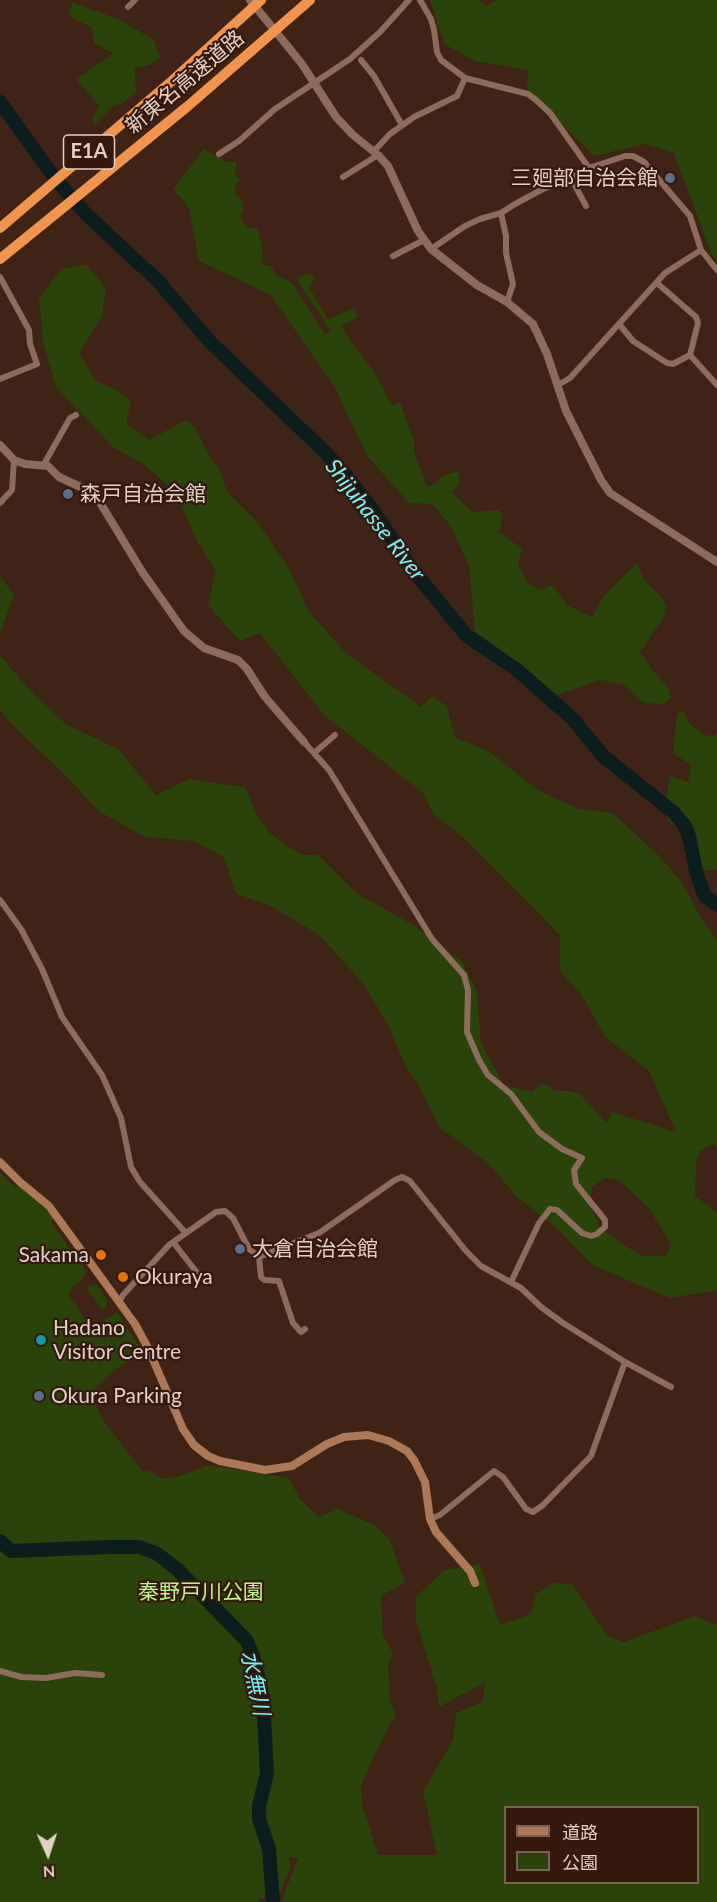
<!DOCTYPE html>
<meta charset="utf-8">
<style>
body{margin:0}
#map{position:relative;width:717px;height:1902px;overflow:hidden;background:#3e2316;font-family:Lato,"Noto Sans JP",sans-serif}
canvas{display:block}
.legend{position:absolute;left:504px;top:1806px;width:195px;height:78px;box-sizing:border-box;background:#34190c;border:2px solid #796156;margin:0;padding:8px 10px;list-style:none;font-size:18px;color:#e1cec6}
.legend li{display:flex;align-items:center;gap:12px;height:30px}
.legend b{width:30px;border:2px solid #796156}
.north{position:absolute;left:18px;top:1824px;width:60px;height:60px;-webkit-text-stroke:4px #34190c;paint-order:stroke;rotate:177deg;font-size:16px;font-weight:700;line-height:24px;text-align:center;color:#e1cec6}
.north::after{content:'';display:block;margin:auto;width:21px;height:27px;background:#e1cec6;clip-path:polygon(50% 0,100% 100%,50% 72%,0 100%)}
</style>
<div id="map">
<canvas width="717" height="1902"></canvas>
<ul class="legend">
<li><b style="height:8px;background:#ac7858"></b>道路</li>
<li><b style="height:16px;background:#29430a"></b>公園</li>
</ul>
<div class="north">N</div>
</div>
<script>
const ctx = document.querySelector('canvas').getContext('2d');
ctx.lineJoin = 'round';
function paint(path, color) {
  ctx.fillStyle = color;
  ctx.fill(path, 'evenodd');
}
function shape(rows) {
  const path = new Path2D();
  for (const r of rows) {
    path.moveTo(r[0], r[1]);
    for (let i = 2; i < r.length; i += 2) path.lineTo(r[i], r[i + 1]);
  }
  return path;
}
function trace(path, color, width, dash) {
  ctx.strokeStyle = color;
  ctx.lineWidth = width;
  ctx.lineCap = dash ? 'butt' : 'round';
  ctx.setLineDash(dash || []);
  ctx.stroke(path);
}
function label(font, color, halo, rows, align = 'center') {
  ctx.font = font + ' Lato,"Noto Sans JP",sans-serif';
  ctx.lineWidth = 4.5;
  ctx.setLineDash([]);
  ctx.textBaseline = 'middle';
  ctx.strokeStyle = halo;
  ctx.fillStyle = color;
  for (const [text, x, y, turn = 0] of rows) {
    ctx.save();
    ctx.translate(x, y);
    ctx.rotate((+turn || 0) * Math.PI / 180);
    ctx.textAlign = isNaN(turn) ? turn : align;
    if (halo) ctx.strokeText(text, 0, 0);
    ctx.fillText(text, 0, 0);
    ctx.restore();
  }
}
paint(shape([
 [430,0,479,0,486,6,497,0,717,0,717,262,712,255,674,153,644,144,594,156,527,89,528,70,475,61,444,44],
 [72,2,120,20,154,40,160,58,150,65,135,68,136,92,122,104,114,105,94,125,92,119,99,106,76,79,113,54,94,43,92,28,69,16],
 [204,149,227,162,237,161,235,172,240,182,236,183,235,194,242,200,243,208,240,217,247,228,258,229,263,252,261,264,271,266,276,275,291,282,325,334,331,331,298,282,299,277,311,273,315,279,309,287,328,319,355,308,357,317,342,326,344,332,375,373,392,406,400,402,414,441,414,451,427,487,438,482,441,476,459,471,459,483,452,493,472,512,498,510,503,515,499,532,522,549,518,565,528,583,540,590,553,585,567,605,592,617,604,596,637,563,645,581,660,596,666,605,664,617,640,652,653,671,668,687,671,698,662,704,643,703,623,684,600,680,557,695,492,643,475,632,469,565,450,525,432,504,409,503,367,456,335,388,271,295,199,261,189,208,173,189],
 [86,264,106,288,102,317,79,353,95,380,114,389,131,401,126,423,149,440,186,420,195,427,207,452,220,471,227,492,259,524,291,572,309,612,346,653,421,707,433,696,447,707,455,737,488,751,538,790,578,809,613,813,660,857,681,881,701,918,717,940,717,1147,715,1143,700,1151,696,1163,695,1196,717,1213,717,1290,670,1298,592,1265,557,1228,518,1198,487,1162,440,1128,419,1086,407,1069,387,1023,363,983,318,934,269,905,236,894,224,857,193,841,145,837,100,812,60,770,12,725,0,710,0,656,32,692,67,725,118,749,156,795,189,779,245,787,257,816,269,832,288,847,304,855,318,855,356,893,413,925,462,961,477,992,481,1043,504,1085,532,1092,541,1084,545,1084,555,1091,568,1091,580,1094,607,1123,612,1112,676,1132,649,1071,605,1037,583,997,560,971,560,935,464,838,435,816,423,793,324,715,260,633,240,641,208,605,216,572,196,539,175,492,144,464,114,448,56,387,43,342,39,298,61,269],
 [605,1178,619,1180,648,1207,671,1244,666,1256,641,1256,602,1230,591,1208,592,1187],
 [0,576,14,595,0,633],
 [683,710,689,723,704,735,714,736,717,734,717,869,708,871,688,862,684,852,693,838,692,831,678,828,668,821,666,800,670,776,688,782,691,765,673,753,677,714],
 [0,1172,16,1188,19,1185,55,1218,51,1222,87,1272,82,1280,73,1286,69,1296,88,1323,99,1324,117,1312,140,1347,141,1354,114,1370,90,1393,103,1420,141,1470,143,1472,148,1470,163,1479,180,1476,209,1465,289,1478,300,1499,319,1517,338,1509,374,1525,389,1539,405,1582,381,1596,383,1636,393,1653,388,1667,390,1700,396,1716,389,1725,361,1785,362,1804,378,1855,437,1855,423,1791,453,1740,456,1713,483,1702,485,1682,439,1707,437,1689,416,1620,416,1597,444,1570,480,1564,500,1625,531,1614,536,1594,555,1582,573,1585,607,1636,624,1642,695,1616,714,1625,717,1623,717,1902,281,1902,298,1858,289,1857,290,1868,280,1894,259,1899,259,1902,0,1902],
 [506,1808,698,1808,698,1882,506,1882],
 [89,1285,97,1285,107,1300,106,1308,102,1309,88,1291]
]), '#29430a');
trace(shape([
 [0,102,54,177,85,213,158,281,210,342,325,452,348,478,374,512,412,569,466,635,517,670,573,719,603,756,673,812,685,826,689,836,696,871,702,889,705,896,717,905],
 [0,1541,11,1551,109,1547,139,1547,156,1553,176,1568,247,1641,254,1659,263,1698,267,1773,259,1806,259,1819,269,1849,273,1902]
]), '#0c1d1e', 14);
trace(shape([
 [420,0,431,19,434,30,437,52,441,60,465,78,528,94,536,100,550,113,589,168],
 [128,7,135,0],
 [361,60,374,76,402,125],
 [374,151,390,134,414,117,457,96,465,78],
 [219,154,239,141,275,109,350,59,380,32,409,0],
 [343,177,378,155],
 [571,178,586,206],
 [501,213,506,236,506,253,513,284,507,302],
 [431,249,465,226,480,219,501,213,515,204,543,189,567,180,589,168,625,156,633,156,644,162,690,216,701,250,717,270],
 [393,256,424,240],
 [0,277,29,330,30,344,37,364,0,379],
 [619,324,633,341,667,363,673,364,690,355,698,323,696,317,657,283],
 [690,355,717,385],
 [558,385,570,378,665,273,701,250],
 [44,464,70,418,76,415],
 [0,503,12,490,14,460],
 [304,742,329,770,432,939,464,975,468,990,467,1032,479,1060,488,1075,511,1094,539,1132,562,1149,582,1158,574,1170,576,1184,605,1220,605,1227,597,1234,591,1236,582,1233,557,1210,550,1209,539,1223,511,1282],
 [314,753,335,735],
 [0,900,21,929,42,969,62,1017,102,1075,121,1118,131,1167,140,1182,185,1232],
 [173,1242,198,1274],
 [259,1257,319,1233,395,1180,402,1177,410,1181,466,1251,481,1266,521,1288,541,1307,563,1323,625,1362,591,1456,543,1505,533,1512,526,1509,503,1477,494,1471,440,1515,430,1519],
 [119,1302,123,1295,169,1245,216,1212,225,1211,233,1218,249,1249,259,1257,261,1277,264,1280,279,1281,293,1323,301,1332,305,1329],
 [625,1362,671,1387],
 [0,1671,21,1677,46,1678,75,1673,102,1675]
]), '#8d6c5d', 6);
trace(shape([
 [250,0,302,64,336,117,353,135,378,155,388,166,418,231,431,249,477,285,507,302,533,324,547,354,566,411,601,480,610,493,717,562],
 [0,445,14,460,25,464,48,466,59,477,87,490,99,501,143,573,184,631,204,648,238,660,247,669,265,697,304,742]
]), '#8d6c5d', 8);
trace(shape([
 [0,1162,20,1182,49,1206,135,1324,148,1348,183,1429,194,1445,208,1456,220,1461,265,1470,292,1466,327,1444,344,1437,368,1435,389,1441,407,1451,414,1460,425,1482,430,1519,436,1532,470,1571,475,1583]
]), '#ac7858', 8);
trace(shape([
 [0,228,173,80,261,0],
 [0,259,188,106,310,0]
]), '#f3944c', 10);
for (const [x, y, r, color] of [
 [670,178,6,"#5c6f8a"],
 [68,494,6,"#5c6f8a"],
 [240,1249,6,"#5c6f8a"],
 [101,1255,6,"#e8710a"],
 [123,1277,6,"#e8710a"],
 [41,1340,6,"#0f9aa8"],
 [39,1396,6,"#5c6f8a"]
]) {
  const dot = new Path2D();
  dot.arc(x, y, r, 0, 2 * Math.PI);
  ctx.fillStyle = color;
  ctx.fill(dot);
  trace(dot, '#34190c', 2);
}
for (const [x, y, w] of [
 [89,152,51]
]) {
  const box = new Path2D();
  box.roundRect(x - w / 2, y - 17, w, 34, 4.5);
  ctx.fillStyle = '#34190c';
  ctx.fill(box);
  trace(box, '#e1cec6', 1.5);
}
label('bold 20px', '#e1cec6', null, [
 ["E1A",89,152]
]);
label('21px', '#e1cec6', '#34190c', [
 ["新東名高速道路",185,82,-40]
]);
label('21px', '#e1cec6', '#34190c', [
 ["三廻部自治会館",658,178,"right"],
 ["森戸自治会館",80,494],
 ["大倉自治会館",252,1249],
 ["Sakama",89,1255,"right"],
 ["Okuraya",135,1277],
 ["Hadano",53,1328],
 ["Visitor Centre",53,1352],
 ["Okura Parking",51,1396]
], 'left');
label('21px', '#bdf28d', '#34190c', [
 ["秦野戸川公園",201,1592]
]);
label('italic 22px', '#74f2fc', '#34190c', [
 ["Shijuhasse River",375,520,52],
 ["水無川",255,1683,78]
]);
</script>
